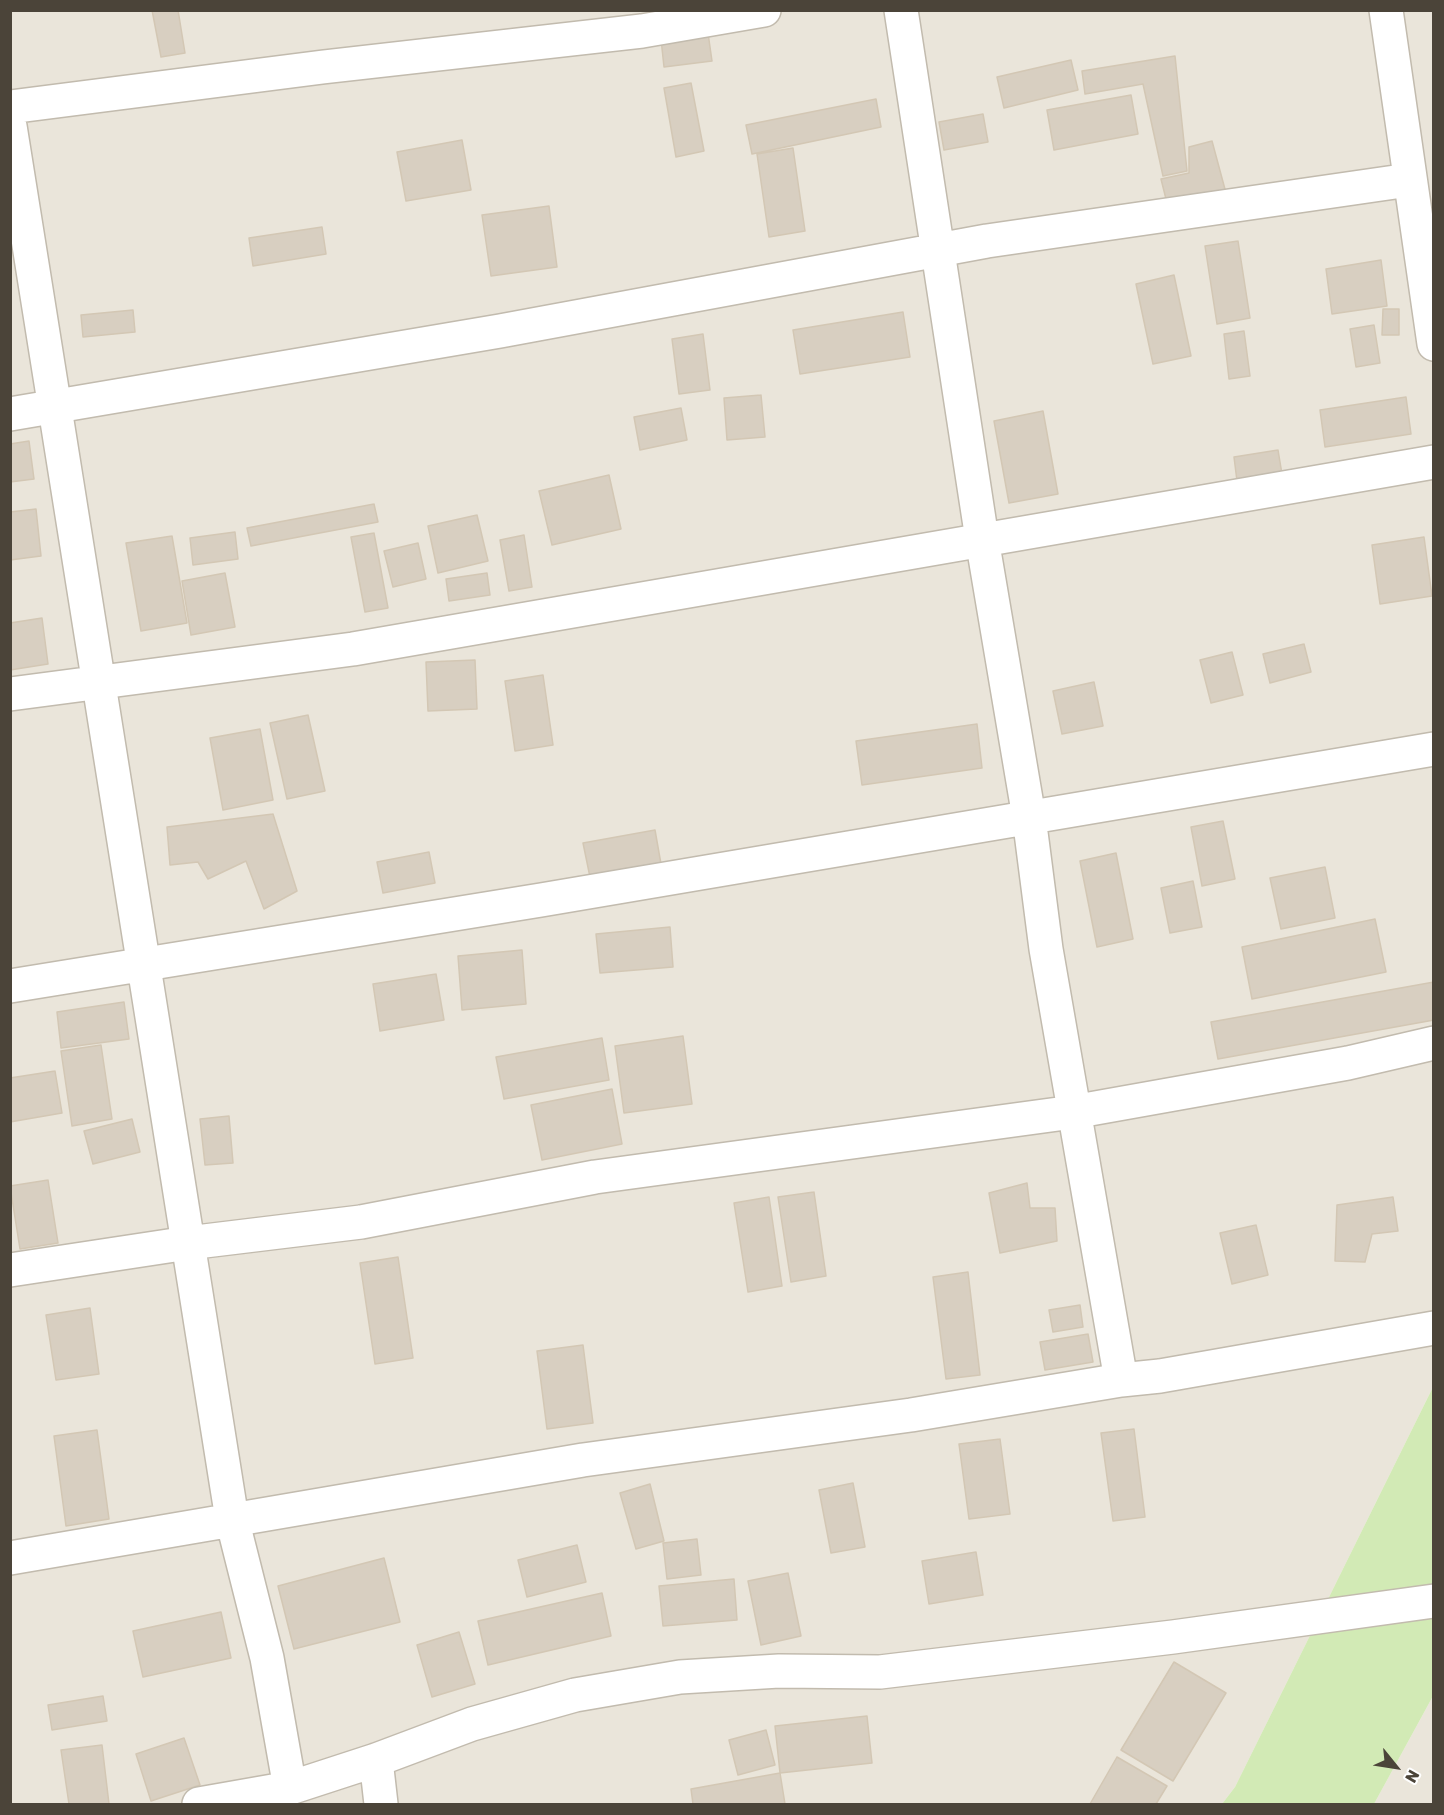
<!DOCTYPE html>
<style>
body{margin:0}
#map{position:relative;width:1444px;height:1815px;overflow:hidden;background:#f6f3ec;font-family:Rubik,sans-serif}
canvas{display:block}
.frame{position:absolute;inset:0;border:12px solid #4b4439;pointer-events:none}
.north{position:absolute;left:1366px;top:1737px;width:60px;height:60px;-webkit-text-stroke:4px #fff;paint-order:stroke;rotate:120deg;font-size:16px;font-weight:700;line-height:24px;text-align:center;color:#4b4439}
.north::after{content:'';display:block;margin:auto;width:21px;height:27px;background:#4b4439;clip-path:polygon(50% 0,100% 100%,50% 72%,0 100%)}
</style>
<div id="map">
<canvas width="1444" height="1815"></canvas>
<div class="frame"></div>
<div class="north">N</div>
</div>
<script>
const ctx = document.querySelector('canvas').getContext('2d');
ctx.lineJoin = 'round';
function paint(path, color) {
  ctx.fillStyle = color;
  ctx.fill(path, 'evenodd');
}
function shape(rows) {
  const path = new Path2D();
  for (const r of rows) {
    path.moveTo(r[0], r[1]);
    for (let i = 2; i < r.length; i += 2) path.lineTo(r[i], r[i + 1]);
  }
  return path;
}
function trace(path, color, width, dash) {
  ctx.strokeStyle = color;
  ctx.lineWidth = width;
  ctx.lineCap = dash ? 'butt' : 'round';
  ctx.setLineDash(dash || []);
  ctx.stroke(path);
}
paint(shape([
 [11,11,1433,11,1433,1387,1235,1787,1222,1804,11,1804],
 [1433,1696,1433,1804,1374,1804]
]), '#eae5da');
paint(shape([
 [1433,1387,1433,1696,1374,1804,1222,1804,1235,1787]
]), '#d2eab5');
const building = shape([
 [152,10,178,10,185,53,161,57,152,10],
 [708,33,712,61,664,67,661,39,708,33],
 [1175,56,1187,171,1163,176,1143,84,1085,94,1082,71,1175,56],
 [1071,60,1078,90,1004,108,997,77,1071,60],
 [691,83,704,151,676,157,664,88,691,83],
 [1131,95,1138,134,1054,150,1047,110,1131,95],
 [876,99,881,127,752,154,746,125,876,99],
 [983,114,988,142,944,150,939,122,983,114],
 [462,140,471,190,406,201,397,152,462,140],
 [1212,141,1226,193,1167,203,1161,179,1189,173,1189,147,1212,141],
 [793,148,805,231,769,237,757,154,793,148],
 [549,206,557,267,491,276,482,215,549,206],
 [322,227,326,254,253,266,249,238,322,227],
 [1238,241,1250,318,1217,324,1205,246,1238,241],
 [1381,260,1387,306,1332,314,1326,269,1381,260],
 [1174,275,1191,356,1153,364,1136,284,1174,275],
 [1383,309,1399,309,1399,335,1382,335,1383,309],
 [133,310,135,332,83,337,81,315,133,310],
 [903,312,910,357,800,374,793,330,903,312],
 [1374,325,1380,363,1356,367,1350,329,1374,325],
 [1244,331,1250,376,1229,379,1224,334,1244,331],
 [703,334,710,390,679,394,672,339,703,334],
 [761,395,765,437,727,440,724,398,761,395],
 [1406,397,1411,434,1325,447,1320,410,1406,397],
 [681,408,687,440,640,450,634,417,681,408],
 [1043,411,1058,494,1009,503,994,421,1043,411],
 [29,441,34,479,10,482,10,444,29,441],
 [1278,450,1282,474,1237,481,1234,457,1278,450],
 [609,475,621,529,552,545,539,491,609,475],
 [374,504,378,522,251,546,247,528,374,504],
 [36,509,41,556,10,560,10,512,36,509],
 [477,515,488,561,438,573,428,526,477,515],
 [235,532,238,559,193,565,190,538,235,532],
 [374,533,388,608,365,612,351,537,374,533],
 [524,535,532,587,509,591,500,540,524,535],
 [172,536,187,623,141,631,126,543,172,536],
 [1424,537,1432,596,1380,604,1372,545,1424,537],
 [418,543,426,579,393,587,384,551,418,543],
 [225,573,235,627,191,635,182,581,225,573],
 [487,573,490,595,449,601,446,579,487,573],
 [42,618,48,664,10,670,10,623,42,618],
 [1304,644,1311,672,1270,683,1263,654,1304,644],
 [1232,652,1243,695,1211,703,1200,660,1232,652],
 [475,660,477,709,428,711,426,662,475,660],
 [543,675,553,745,515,751,505,681,543,675],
 [1094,682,1103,726,1062,734,1053,691,1094,682],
 [308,715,325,791,287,799,270,723,308,715],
 [977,724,982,768,862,785,856,741,977,724],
 [260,729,273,800,223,810,210,738,260,729],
 [273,814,297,891,264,909,246,861,208,879,198,862,170,865,167,827,273,814],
 [1223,821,1235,879,1202,886,1191,827,1223,821],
 [655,830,661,864,590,877,583,843,655,830],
 [429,852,435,883,383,893,377,862,429,852],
 [1116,853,1133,939,1097,947,1080,861,1116,853],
 [1325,867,1335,918,1281,929,1270,878,1325,867],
 [1193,881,1202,927,1170,933,1161,888,1193,881],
 [1375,919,1386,972,1252,999,1242,947,1375,919],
 [670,927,673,967,600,973,596,934,670,927],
 [522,950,526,1004,462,1010,458,956,522,950],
 [436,974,444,1020,380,1031,373,984,436,974],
 [1434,982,1434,1020,1218,1059,1211,1022,1434,982],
 [124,1002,129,1039,61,1048,57,1012,124,1002],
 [683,1036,692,1104,624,1113,615,1046,683,1036],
 [602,1038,609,1080,504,1099,496,1057,602,1038],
 [101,1045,112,1119,72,1126,61,1051,101,1045],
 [55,1071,62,1113,10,1122,10,1078,55,1071],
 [612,1089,622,1144,542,1160,531,1105,612,1089],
 [229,1116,233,1163,205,1165,200,1119,229,1116],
 [132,1119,140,1152,93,1164,84,1131,132,1119],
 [48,1180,58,1243,20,1249,10,1186,48,1180],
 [1027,1183,1030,1208,1055,1208,1057,1241,1000,1253,989,1193,1027,1183],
 [814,1192,826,1276,791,1282,778,1197,814,1192],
 [769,1197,782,1286,748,1292,734,1203,769,1197],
 [1393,1197,1398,1231,1372,1234,1365,1262,1335,1261,1337,1205,1393,1197],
 [1256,1225,1268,1275,1232,1284,1220,1233,1256,1225],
 [398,1257,413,1358,375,1364,360,1263,398,1257],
 [968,1272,980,1375,946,1379,933,1277,968,1272],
 [1080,1305,1083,1327,1053,1332,1049,1310,1080,1305],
 [90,1308,99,1374,56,1380,46,1315,90,1308],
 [1088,1334,1093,1362,1045,1370,1040,1342,1088,1334],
 [583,1345,593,1423,547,1429,537,1351,583,1345],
 [1134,1429,1145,1517,1113,1521,1101,1433,1134,1429],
 [97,1430,109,1519,66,1526,54,1436,97,1430],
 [1000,1439,1010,1514,969,1519,959,1444,1000,1439],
 [853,1483,865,1547,831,1553,819,1490,853,1483],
 [650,1484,664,1541,636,1549,620,1493,650,1484],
 [697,1539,701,1575,667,1579,663,1543,697,1539],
 [577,1545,586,1582,527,1597,518,1560,577,1545],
 [976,1552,983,1595,929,1604,922,1561,976,1552],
 [384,1558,400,1622,294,1649,278,1586,384,1558],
 [788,1573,801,1636,761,1645,748,1581,788,1573],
 [734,1579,737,1620,663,1626,659,1586,734,1579],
 [602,1593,611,1636,488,1665,478,1621,602,1593],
 [221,1612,231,1658,143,1677,133,1631,221,1612],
 [459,1632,475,1684,432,1697,417,1645,459,1632],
 [1174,1662,1226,1693,1173,1781,1121,1750,1174,1662],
 [103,1696,107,1721,52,1730,48,1705,103,1696],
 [867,1716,872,1763,780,1773,775,1726,867,1716],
 [766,1730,775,1765,738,1775,729,1740,766,1730],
 [184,1738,200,1785,151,1801,136,1754,184,1738],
 [102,1745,109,1804,69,1804,61,1750,102,1745],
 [1117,1757,1167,1786,1156,1804,1090,1804,1117,1757],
 [780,1773,785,1804,693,1804,691,1789,780,1773]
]);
paint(building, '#d8cfc1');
trace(building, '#d3c7b4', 1.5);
const minor = shape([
 [901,10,982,539,1029,817,1046,949,1121,1380],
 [1386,10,1434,344],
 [10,107,323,67,642,31,764,10],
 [10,126,232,1519,267,1658,290,1788],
 [10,414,500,331,987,241,1409,180],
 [10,694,353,649,1434,462],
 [10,986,541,900,1434,749],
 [10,1270,188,1243,361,1222,595,1177,1073,1112,1348,1063,1434,1043],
 [10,1558,583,1460,911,1415,1121,1380,1160,1376,1434,1328],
 [376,1760,381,1804],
 [199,1804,290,1788,376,1760,472,1724,575,1695,680,1677,779,1671,880,1672,1173,1637,1434,1601]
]);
trace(minor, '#c2bbae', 36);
trace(minor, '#fff', 33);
</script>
